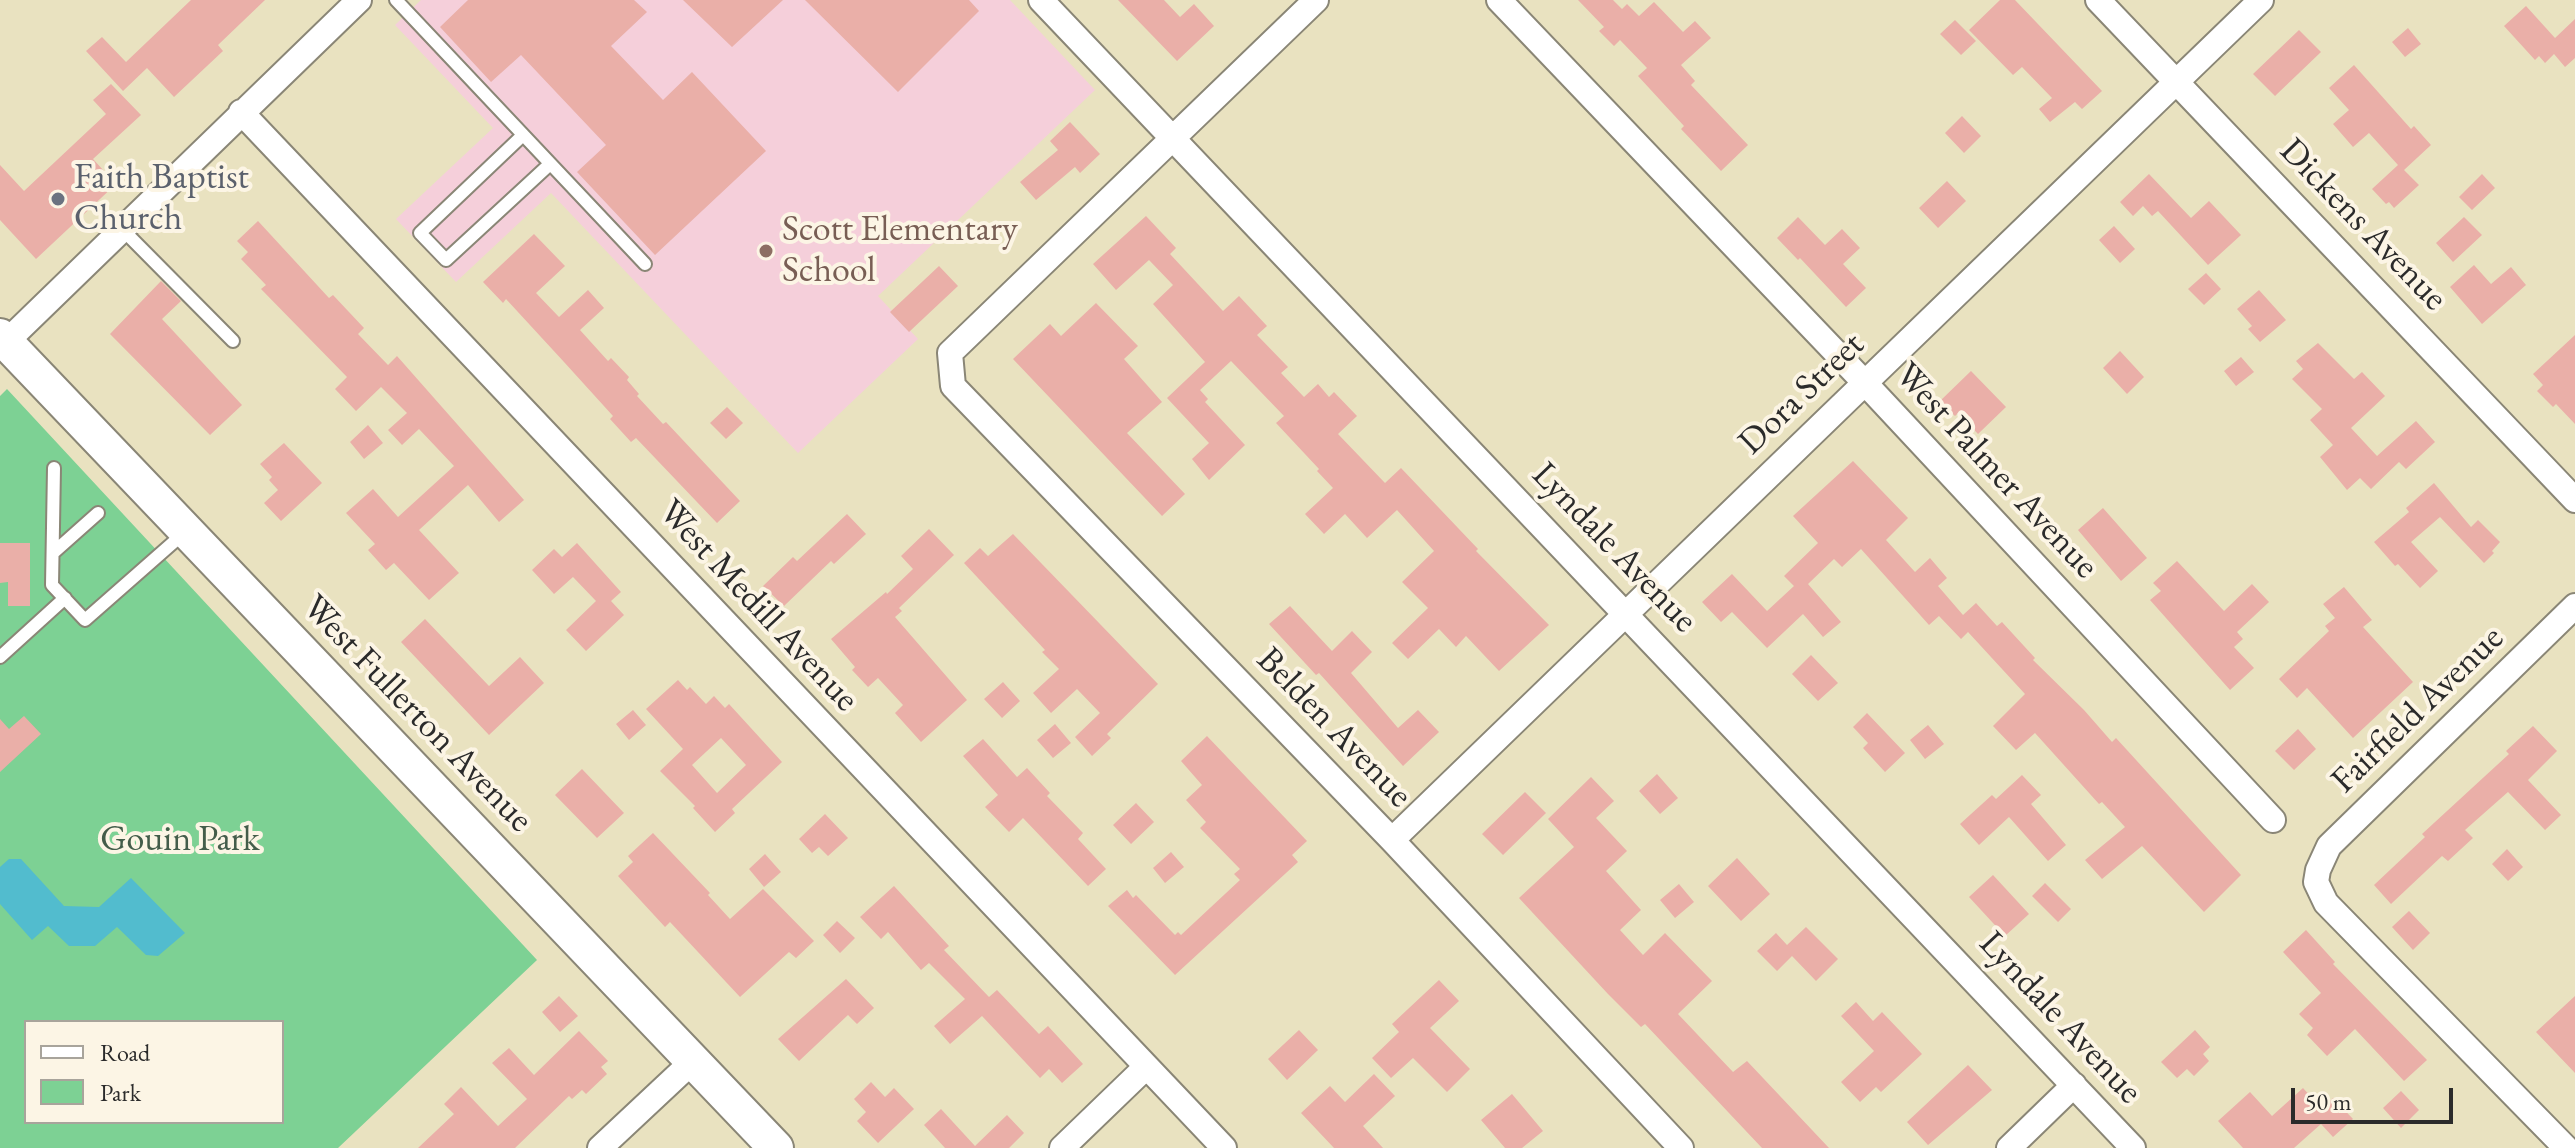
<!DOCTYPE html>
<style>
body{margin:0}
#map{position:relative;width:2575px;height:1148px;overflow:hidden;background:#e9e2c0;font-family:"EB Garamond",serif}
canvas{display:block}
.legend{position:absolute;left:24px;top:1020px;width:260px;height:104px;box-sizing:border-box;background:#fcf5e5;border:2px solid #a8a49b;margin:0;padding:10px 14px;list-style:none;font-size:24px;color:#2b2b2b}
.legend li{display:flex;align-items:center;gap:16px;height:40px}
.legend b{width:40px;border:2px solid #a8a49b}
.scale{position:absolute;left:2291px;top:1088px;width:162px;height:36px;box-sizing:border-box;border:4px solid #2b2b2b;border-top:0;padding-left:10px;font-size:24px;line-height:28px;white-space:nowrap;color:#2b2b2b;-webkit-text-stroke:6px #fcf5e5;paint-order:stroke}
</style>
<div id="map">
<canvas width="2575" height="1148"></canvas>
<ul class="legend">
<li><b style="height:10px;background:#fff"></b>Road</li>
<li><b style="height:22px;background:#7dd194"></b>Park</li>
</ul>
<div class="scale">50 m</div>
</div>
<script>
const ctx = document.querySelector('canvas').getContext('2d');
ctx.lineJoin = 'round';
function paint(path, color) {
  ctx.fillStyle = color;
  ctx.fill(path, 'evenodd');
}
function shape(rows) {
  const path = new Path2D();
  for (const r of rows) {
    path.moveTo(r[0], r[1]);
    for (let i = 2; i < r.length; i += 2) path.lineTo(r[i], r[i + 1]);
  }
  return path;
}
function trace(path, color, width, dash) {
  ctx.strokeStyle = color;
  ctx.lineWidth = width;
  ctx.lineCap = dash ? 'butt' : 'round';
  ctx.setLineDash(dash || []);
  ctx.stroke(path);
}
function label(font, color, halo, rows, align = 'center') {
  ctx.font = font + ' "EB Garamond",serif';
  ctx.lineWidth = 8;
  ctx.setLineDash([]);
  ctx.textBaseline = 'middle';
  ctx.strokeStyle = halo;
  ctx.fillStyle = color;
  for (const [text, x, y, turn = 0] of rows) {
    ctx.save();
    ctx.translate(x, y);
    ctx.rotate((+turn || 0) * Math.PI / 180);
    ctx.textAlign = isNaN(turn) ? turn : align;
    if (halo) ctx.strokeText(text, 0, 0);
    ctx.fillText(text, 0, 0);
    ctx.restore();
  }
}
paint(shape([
 [421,0,1010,0,1095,90,878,296,918,339,798,453,551,193,456,282,396,219,493,128,395,25]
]), '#f5cfda');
paint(shape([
 [7,389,537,960,338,1148,0,1148,0,396],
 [26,1022,282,1022,282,1122,26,1122]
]), '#7dd194');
paint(shape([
 [9,859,21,859,64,906,99,907,131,878,185,933,158,956,146,955,117,927,95,946,69,946,48,926,32,940,0,904,0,867]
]), '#52bcce');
paint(shape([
 [191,0,265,0,218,45,223,51,174,97,147,68,123,91,86,51,102,37,126,62],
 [468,0,634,0,647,12,611,46,663,100,692,72,766,151,655,255,577,172,606,145,521,55,491,82,440,27],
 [683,0,783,0,732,47],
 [805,0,969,0,979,11,898,92],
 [1118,0,1164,0,1180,17,1194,4,1214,26,1177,61],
 [1578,0,1613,0,1622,9,1627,4,1639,16,1654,2,1683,32,1695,21,1711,38,1681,65,1695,81,1691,85,1748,145,1721,171,1681,129,1684,126,1638,76,1647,68,1620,40,1614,46,1599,31,1604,27],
 [2000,0,2015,0,2102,91,2082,109,2075,102,2050,122,2039,109,2052,98,2022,67,2013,75,1969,30],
 [2526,6,2555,38,2575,19,2575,58,2565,67,2554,54,2545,63,2539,56,2535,60,2504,26],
 [1955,20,1976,41,1961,55,1940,34],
 [2408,28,2421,44,2405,57,2392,42],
 [2299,30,2321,52,2275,96,2253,74],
 [2354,65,2411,129,2414,126,2431,145,2404,170,2419,185,2394,208,2389,202,2386,204,2372,189,2398,165,2369,133,2353,147,2333,124,2349,110,2329,88],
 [111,84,141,115,93,159,116,184,36,259,0,220,0,165,24,191,106,114,93,100],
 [1962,116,1981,136,1964,153,1945,133],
 [1070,122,1100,154,1080,173,1075,167,1036,200,1020,182,1058,150,1050,141],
 [2149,174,2191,218,2209,201,2241,235,2208,265,2158,211,2152,216,2143,206,2133,216,2120,202],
 [2482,174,2495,188,2472,210,2459,197],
 [1947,181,1966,201,1938,228,1919,208],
 [1146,216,1176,248,1170,254,1223,311,1239,296,1267,326,1257,335,1288,367,1281,373,1304,397,1318,384,1329,397,1334,392,1357,416,1338,434,1385,483,1401,468,1478,549,1476,551,1549,625,1499,671,1466,636,1456,647,1439,629,1408,659,1392,643,1428,608,1402,582,1434,551,1397,510,1367,538,1345,514,1324,534,1305,514,1333,488,1317,471,1319,469,1276,423,1284,416,1231,361,1200,390,1208,399,1205,402,1245,445,1209,480,1192,459,1209,443,1167,398,1205,362,1153,304,1173,285,1149,260,1116,290,1093,264],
 [1798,217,1825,245,1842,229,1860,248,1843,264,1866,288,1846,307,1800,258,1798,260,1777,238],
 [2464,217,2482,235,2453,262,2436,243],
 [258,221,329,298,333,295,364,328,358,334,388,365,397,356,524,500,499,522,468,485,419,530,459,573,429,600,394,563,386,570,368,550,375,544,346,513,373,489,398,517,454,466,419,429,402,445,388,430,407,413,381,387,356,411,335,389,347,377,261,289,266,285,241,259,248,252,237,241],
 [2114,226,2135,249,2120,263,2099,240],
 [534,234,565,266,536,293,559,317,588,290,604,308,580,330,608,361,611,358,629,377,627,380,639,394,637,396,663,424,666,422,740,501,717,523,636,438,631,442,610,419,613,416,564,362,506,299,503,303,483,282],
 [2474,265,2491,284,2511,267,2526,285,2482,324,2450,287],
 [939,266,958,286,909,332,890,312],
 [2206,273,2221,289,2204,305,2188,289],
 [161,281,181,301,162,319,242,405,210,435,110,334],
 [2259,290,2286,320,2260,342,2248,329,2252,326,2237,309],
 [1096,303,1138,346,1124,359,1162,402,1127,433,1185,494,1162,516,1013,359,1050,324,1061,336],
 [2575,335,2575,424,2556,404,2553,407,2537,391,2543,385,2533,374],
 [2318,343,2354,379,2362,372,2385,396,2351,428,2377,456,2416,421,2435,442,2406,469,2399,462,2371,489,2360,478,2347,490,2320,457,2333,445,2310,420,2322,409,2292,379,2303,369,2296,361],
 [2120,351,2144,377,2127,394,2103,368],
 [2241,357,2254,372,2236,386,2224,371],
 [1971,371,2006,407,1978,434,1958,413,1955,416,1940,401],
 [727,407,743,423,726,439,710,423],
 [368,425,383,443,364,459,350,442],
 [284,443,322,483,281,521,264,503,278,490,269,480,272,477,260,464],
 [1853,461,1908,518,1886,540,1915,572,1930,558,1947,578,1938,586,1963,615,1976,603,1997,626,2002,622,2035,658,2033,660,2084,710,2112,742,2116,738,2241,875,2204,912,2142,846,2102,879,2085,860,2125,827,2102,802,2099,804,2035,733,2016,750,1993,726,2025,694,1968,632,1961,639,1939,616,1929,625,1861,549,1842,567,1834,559,1808,584,1841,622,1823,637,1803,614,1767,648,1732,612,1721,622,1702,602,1732,574,1767,611,1794,586,1784,576,1818,543,1793,516],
 [2434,483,2471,527,2478,520,2500,542,2492,551,2494,553,2484,563,2440,517,2411,542,2438,571,2420,588,2398,564,2395,566,2374,542,2409,512,2406,508],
 [2103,508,2147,558,2121,581,2078,530],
 [847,514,866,534,834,564,831,561,784,606,763,586,793,557,797,561],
 [929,529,954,555,899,608,902,611,895,617,967,700,921,742,895,713,903,705,878,678,868,687,852,670,855,667,831,639,886,592,887,594,913,569,901,556],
 [1013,534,1158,684,1107,734,1111,738,1092,756,1075,737,1100,713,1077,689,1051,713,1033,693,1059,669,1042,652,1045,650,964,563,980,548,988,556],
 [0,543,30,543,30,606,8,606,8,582,0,583],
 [577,543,621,592,611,601,624,615,586,651,566,630,596,601,573,577,554,594,532,570,554,549,562,557],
 [2177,561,2224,611,2252,584,2269,602,2237,632,2243,639,2234,647,2254,668,2230,690,2150,600,2161,591,2153,583],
 [2344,587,2372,620,2363,627,2413,682,2353,738,2307,688,2297,698,2279,679,2329,631,2325,626,2335,618,2323,604],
 [1290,606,1332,651,1352,631,1372,652,1351,673,1398,728,1418,710,1439,732,1403,766,1319,673,1316,675,1269,624],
 [425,619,489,686,520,657,544,683,489,735,401,642],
 [1811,655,1838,683,1818,701,1792,674],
 [678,680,687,690,690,687,706,704,714,696,725,708,729,704,782,762,732,809,735,813,715,832,693,808,695,806,660,771,683,749,646,709],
 [721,738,746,765,717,793,692,765],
 [1003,682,1020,701,1002,718,984,699],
 [633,710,646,725,629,740,616,724],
 [1867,713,1905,753,1885,772,1863,748,1868,743,1853,727],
 [24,716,41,734,0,772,0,719,9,729],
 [1055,724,1071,743,1053,758,1037,740],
 [1928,725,1944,744,1925,759,1910,740],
 [2533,726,2557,751,2528,780,2561,815,2545,830,2508,792,2465,830,2473,838,2448,861,2442,856,2391,904,2374,885,2425,837,2422,834,2509,754,2506,751],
 [2298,729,2316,749,2294,770,2275,751],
 [1207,736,1307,841,1292,855,1298,862,1175,975,1108,906,1127,890,1133,898,1136,895,1175,935,1178,932,1181,935,1240,880,1234,874,1240,869,1200,828,1206,822,1186,800,1202,785,1181,761],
 [983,739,1017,777,1027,768,1050,793,1047,796,1083,833,1078,839,1106,869,1088,886,1023,818,1009,832,985,807,998,795,963,756],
 [582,769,624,813,597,838,555,795],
 [1657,774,1678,798,1660,814,1639,791],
 [2022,775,2041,795,2031,804,2066,845,2048,861,2009,817,1979,845,1960,824,1992,795,1996,799],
 [1591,777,1614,801,1596,818,1627,851,1606,871,1641,910,1620,930,1643,955,1665,933,1712,981,1678,1014,1733,1072,1747,1061,1829,1148,1762,1148,1645,1024,1641,1027,1608,994,1519,898,1574,847,1548,819],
 [1525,792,1546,813,1503,855,1482,834],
 [1136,803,1154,822,1131,844,1113,825],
 [825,814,848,838,828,856,819,847,812,853,799,839],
 [653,833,710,893,708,895,730,919,763,889,814,941,796,958,789,952,740,997,670,922,665,927,618,876,633,862,628,856],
 [2507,849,2523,867,2508,881,2492,864],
 [1171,852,1184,867,1165,883,1153,868],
 [765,854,781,872,764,887,749,869],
 [1737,858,1770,894,1741,921,1708,886],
 [1993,875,2029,914,2005,936,1969,897],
 [2045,883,2071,909,2058,922,2032,896],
 [1679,884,1694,902,1675,918,1660,900],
 [894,886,949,946,944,950,989,997,997,990,1039,1034,1048,1026,1083,1064,1062,1083,1049,1069,1040,1078,982,1016,950,1044,934,1026,965,999,929,963,921,970,888,932,881,939,860,917],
 [2409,911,2430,933,2413,950,2392,927],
 [837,921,855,938,840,953,823,935],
 [1806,927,1838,959,1816,981,1792,956,1777,971,1757,951,1776,933,1787,945],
 [2306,930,2335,962,2333,964,2427,1060,2404,1081,2355,1029,2327,1056,2307,1035,2313,1028,2299,1014,2321,993,2283,952],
 [846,979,874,1008,857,1024,848,1015,799,1061,778,1039],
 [1439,980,1459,1001,1430,1028,1470,1069,1447,1092,1413,1058,1391,1078,1372,1058,1399,1032,1392,1024],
 [559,996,578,1016,560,1032,542,1012],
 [2575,996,2575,1073,2536,1032],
 [1856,1002,1873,1021,1882,1012,1922,1054,1881,1092,1876,1087,1860,1102,1841,1082,1874,1051,1841,1016],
 [1299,1030,1318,1050,1287,1080,1268,1059],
 [2195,1030,2210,1047,2203,1054,2209,1061,2194,1076,2187,1069,2177,1078,2161,1062],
 [579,1031,608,1061,601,1067,607,1074,586,1094,582,1090,572,1099,569,1096,515,1148,418,1148,454,1114,444,1104,461,1087,498,1126,527,1099,492,1063,509,1048,534,1075],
 [1968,1065,1992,1090,1928,1145,1907,1122],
 [1374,1074,1395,1096,1363,1126,1383,1148,1334,1148,1301,1113,1330,1086,1345,1102],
 [871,1082,885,1097,894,1088,914,1109,878,1143,857,1121,866,1112,854,1099],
 [2303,1088,2322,1109,2333,1098,2353,1119,2333,1137,2321,1124,2294,1148,2243,1148,2218,1121,2250,1092,2272,1116],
 [2401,1091,2419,1110,2401,1128,2383,1108],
 [1512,1094,1543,1131,1522,1148,1505,1148,1481,1120],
 [941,1109,975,1146,1007,1115,1024,1133,1009,1148,945,1148,924,1125]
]), '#eaafa8');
const lane = shape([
 [396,0,645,264],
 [523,135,420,233,446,260,550,164],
 [122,229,233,341],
 [54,468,52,585,85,620,184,533],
 [53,553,98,513],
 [0,657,65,598]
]);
const street = shape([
 [1041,0,2133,1148],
 [1316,0,950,353,953,386,1392,840,1681,1148],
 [1499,0,1865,383,2273,820],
 [2098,0,2575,500],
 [241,112,1224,1148],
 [0,348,359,0],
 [1392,840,2261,0],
 [600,1148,693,1061],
 [1062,1148,1146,1067],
 [2009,1148,2074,1085],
 [2566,1148,2326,903,2316,882,2318,870,2329,846,2575,606]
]);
const secondary = shape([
 [0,336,776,1148]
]);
trace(lane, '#8a8676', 16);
trace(street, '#8a8676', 28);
trace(secondary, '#8a8676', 38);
trace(lane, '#fff', 12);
trace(street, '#fff', 24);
trace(secondary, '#fff', 34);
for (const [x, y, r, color] of [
 [58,199,8,"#6b7280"],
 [766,251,8,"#8d6e63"]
]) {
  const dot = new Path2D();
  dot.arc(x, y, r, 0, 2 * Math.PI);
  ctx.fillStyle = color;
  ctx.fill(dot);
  trace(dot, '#fcf5e5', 3);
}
label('36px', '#5b616d', '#fcf5e5', [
 ["Faith Baptist",74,178],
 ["Church",74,219]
], 'left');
label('36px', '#2b2b2b', '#fcf5e5', [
 ["Dickens Avenue",2363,225,46],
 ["Dora Street",1802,394,-44],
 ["West Palmer Avenue",1996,471,47],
 ["Lyndale Avenue",1614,548,46],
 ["West Medill Avenue",758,606,47],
 ["Fairfield Avenue",2418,710,-44],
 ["West Fullerton Avenue",417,714,46],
 ["Belden Avenue",1334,728,46],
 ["Lyndale Avenue",2060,1018,47]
]);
label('36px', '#785e54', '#fcf5e5', [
 ["Scott Elementary",782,230],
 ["School",782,271]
], 'left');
label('36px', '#445d4a', '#fcf5e5', [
 ["Gouin Park",180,840]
]);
</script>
